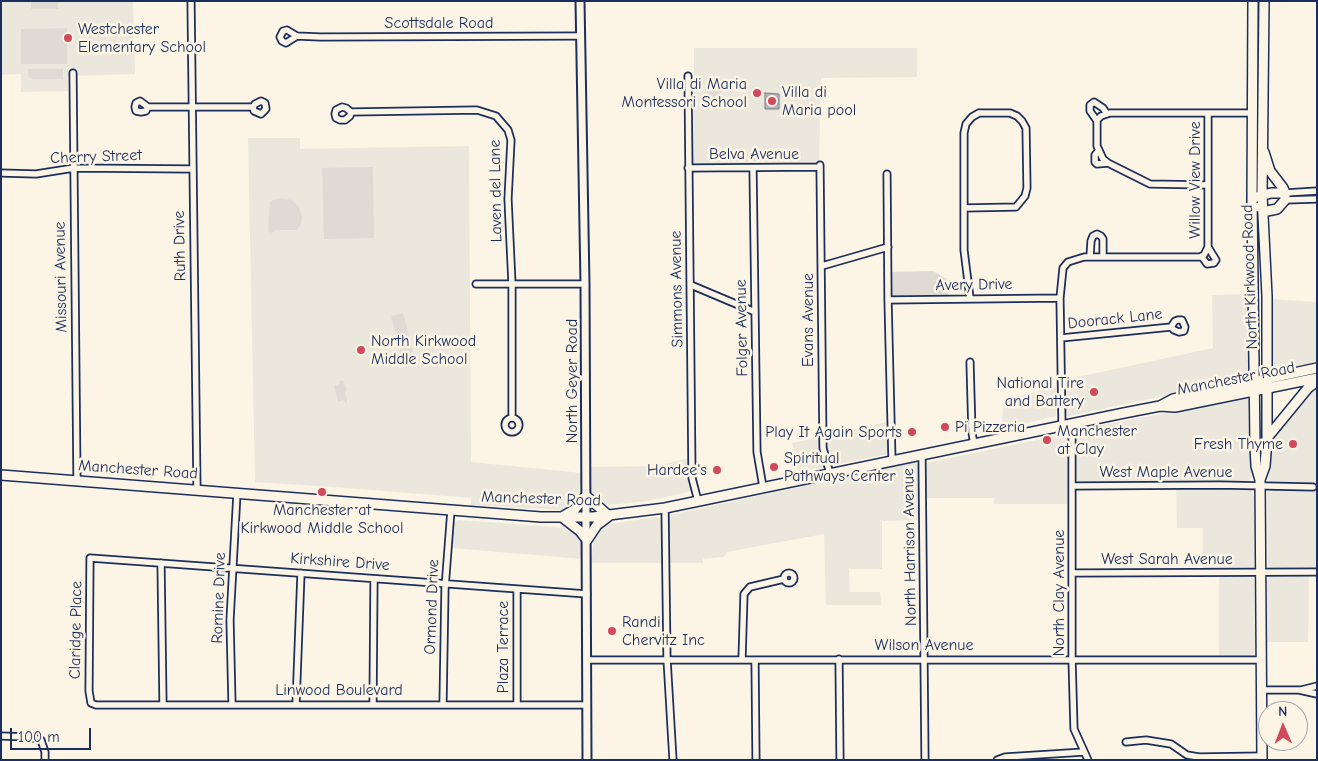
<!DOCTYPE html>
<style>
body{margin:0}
#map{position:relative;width:1318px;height:761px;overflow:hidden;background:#fcf5e5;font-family:"Comic Neue",sans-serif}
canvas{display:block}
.frame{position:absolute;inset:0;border:2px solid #1b2f5e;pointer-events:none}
.north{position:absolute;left:1258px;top:701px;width:50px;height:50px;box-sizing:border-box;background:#fcf5e5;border:1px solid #a2a6af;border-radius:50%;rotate:359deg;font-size:14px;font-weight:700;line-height:20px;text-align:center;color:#1b2f5e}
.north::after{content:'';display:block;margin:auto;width:18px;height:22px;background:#d1495b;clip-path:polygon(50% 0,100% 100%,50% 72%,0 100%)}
.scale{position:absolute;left:10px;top:728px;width:81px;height:22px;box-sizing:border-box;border:2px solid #1b2f5e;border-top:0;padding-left:6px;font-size:15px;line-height:18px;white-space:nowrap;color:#1b2f5e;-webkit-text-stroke:4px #fcf5e5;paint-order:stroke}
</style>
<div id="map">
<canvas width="1318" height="761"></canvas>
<div class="frame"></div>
<div class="north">N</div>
<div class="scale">100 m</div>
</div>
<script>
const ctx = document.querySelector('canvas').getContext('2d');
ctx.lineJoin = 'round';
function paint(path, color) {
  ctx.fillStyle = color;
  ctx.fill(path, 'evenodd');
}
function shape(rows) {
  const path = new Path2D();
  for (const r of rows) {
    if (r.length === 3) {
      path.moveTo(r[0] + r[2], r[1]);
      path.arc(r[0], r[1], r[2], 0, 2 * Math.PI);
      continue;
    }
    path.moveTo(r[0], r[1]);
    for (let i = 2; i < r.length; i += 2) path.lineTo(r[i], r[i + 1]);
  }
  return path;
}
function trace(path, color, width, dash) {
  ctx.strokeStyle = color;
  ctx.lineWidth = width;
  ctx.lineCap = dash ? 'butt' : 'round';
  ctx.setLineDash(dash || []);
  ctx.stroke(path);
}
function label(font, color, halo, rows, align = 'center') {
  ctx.font = font + ' "Comic Neue",sans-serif';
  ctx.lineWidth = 5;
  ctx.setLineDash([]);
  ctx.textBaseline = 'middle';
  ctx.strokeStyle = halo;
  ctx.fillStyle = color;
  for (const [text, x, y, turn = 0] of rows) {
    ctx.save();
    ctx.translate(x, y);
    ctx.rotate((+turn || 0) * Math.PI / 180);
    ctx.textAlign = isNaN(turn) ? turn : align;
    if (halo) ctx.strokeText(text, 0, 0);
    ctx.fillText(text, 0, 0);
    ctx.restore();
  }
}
paint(shape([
 [1,1,133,1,135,74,68,76,68,91,21,92,21,74,1,75],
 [694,48,917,48,917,77,821,78,819,163,693,166],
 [248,138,300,138,300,149,469,146,471,462,582,473,578,499,573,507,566,510,561,510,471,505,471,498,347,488,255,482],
 [1246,294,1249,295,1249,371,1247,378,1065,417,1064,380,1213,348,1212,295],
 [1270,299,1317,302,1317,364,1277,372,1271,370],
 [1317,385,1317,483,1269,482,1268,479,1272,438,1308,392],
 [1056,387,1056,416,1002,429,1003,400],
 [1247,398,1250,402,1252,472,1252,477,1247,483,1078,483,1076,480,1076,434,1080,429],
 [887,422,888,454,798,472,792,443],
 [1065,434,1070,436,1070,504,994,504,994,498,926,498,927,463],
 [689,458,689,476,692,489,689,492,646,501,610,505,600,504,593,497,590,490,589,467,656,466],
 [912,462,920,465,920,520,882,521,882,569,849,569,850,592,880,592,881,605,826,605,824,534,727,552,724,557,703,559,703,563,668,563,668,517,670,515],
 [1176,489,1251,490,1254,497,1254,567,1249,570,1203,570,1203,528,1177,528],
 [1273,489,1317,489,1317,569,1274,569,1268,567,1267,495,1267,492],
 [656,517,659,518,662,522,662,563,591,563,595,532,603,525],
 [458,520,569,528,582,537,582,559,452,548,454,522],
 [1273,575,1309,575,1308,642,1266,642,1267,581,1270,576],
 [1219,576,1249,576,1254,579,1255,650,1254,653,1249,656,1219,657]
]), '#ece7dc');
paint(shape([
 [31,1,58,1,58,9,31,9],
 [67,28,67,64,21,64,21,29],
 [28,69,63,69,63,79,34,79,28,77],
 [705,90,721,90,721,103,706,103],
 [373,167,374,238,324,239,322,168],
 [280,198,292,200,299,207,302,217,301,224,297,230,275,230,272,233,268,231,270,201],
 [933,271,947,279,948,297,890,298,890,272],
 [403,313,413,352,401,355,391,316],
 [343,380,347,390,345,391,347,402,345,403,344,400,338,402,334,386,339,384,339,381]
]), '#dfdbd4');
const water = shape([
 [765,93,779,94,779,109,765,109,765,93]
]);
paint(water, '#b2b4b8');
trace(water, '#767f94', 1);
const minor = shape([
 [191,1,197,490],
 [297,36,286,43,282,41,280,37,283,31,287,30,297,36,320,37,581,36],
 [73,73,77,481],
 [688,76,692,478,698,501],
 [148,107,146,111,141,112,136,111,135,107,136,103,140,101,148,107,253,107,255,104,261,101,265,103,266,109,261,114,254,111,253,107],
 [351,112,350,116,345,120,340,120,336,118,335,114,336,110,342,107,346,108,351,112,477,110,496,116,508,130,511,140,508,199,512,284,512,417],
 [979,113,1010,113,1017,116,1022,121,1026,128,1027,188,1025,196,1016,207,964,208,964,133,966,124,972,117,979,113],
 [1107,114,1103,108,1094,102,1090,105,1090,111,1097,121,1097,146,1103,159,1108,163,1150,184,1208,185],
 [1097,120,1101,116,1110,113,1252,113],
 [1099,150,1095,155,1095,162,1097,164,1108,163],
 [820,165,823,448,830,474],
 [688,168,820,167],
 [753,168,757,452,763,487],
 [1,173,36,174,74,168,192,169],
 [887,174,888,300,892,461],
 [1285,193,1317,191],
 [1285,200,1317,199],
 [964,208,964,250,970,298],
 [1090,257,1091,241,1093,236,1097,234,1101,236,1103,239,1103,257],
 [1202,257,1207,264,1214,263,1216,260,1208,247],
 [822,266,888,247],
 [476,284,585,284],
 [691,285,755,312],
 [888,300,1060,298],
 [1061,338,1171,327,1175,321,1178,320,1182,320,1185,327,1184,331,1179,332,1174,330,1171,327],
 [970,362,972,433,974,444],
 [512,425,7],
 [1072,424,1072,659,1074,729,1088,760],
 [1062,426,1060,298,1063,268,1068,262,1084,257,1200,257,1204,255,1208,247,1208,113],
 [922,455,925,760],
 [1073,486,1220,485,1313,487],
 [665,508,667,659,673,760],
 [161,563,163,704],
 [789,578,5],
 [1073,573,1317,572],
 [587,594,90,558,89,691,91,703,96,705,587,705],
 [742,659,744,594,750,587,784,579],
 [839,659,840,760],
 [587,660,1261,660],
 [755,660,756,760],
 [1261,690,1299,690,1317,694],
 [1301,690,1317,686],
 [232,704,230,620,237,493],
 [296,704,301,573],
 [373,704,374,579],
 [443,704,445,588,451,510],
 [517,704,517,590],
 [1,736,29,737,41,740,45,752,45,760],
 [1126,742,1146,740,1171,744,1187,755,1199,757,1262,756],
 [997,760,1005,757,1084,752]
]);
const tertiary = shape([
 [580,1,585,284,587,760]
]);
const primary = shape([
 [1253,1,1252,200,1255,446,1256,466,1260,480,1262,760],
 [1257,197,1271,193,1285,193],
 [1259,207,1267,211,1277,209,1285,200,1285,193,1283,188,1270,171,1264,152],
 [1160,406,1173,399,1317,368],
 [1267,438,1308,388,1317,381],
 [1,475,541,517,593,517,665,508,1124,413,1160,406,1175,407,1317,378],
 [1260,480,1265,466,1267,438,1267,296,1262,195,1264,1],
 [562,517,580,531,587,540,597,525,609,516],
 [562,517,574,510,586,496,609,516]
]);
trace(minor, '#1b2f5e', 9);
trace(tertiary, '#1b2f5e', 11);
trace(primary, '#1b2f5e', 12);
trace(minor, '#fcf5e5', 5.5);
trace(tertiary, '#fcf5e5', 7);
trace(primary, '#fcf5e5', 9);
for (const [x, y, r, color] of [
 [68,38,5,"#d1495b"],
 [757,93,5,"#d1495b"],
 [772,101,5,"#d1495b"],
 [361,350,5,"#d1495b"],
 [1094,392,5,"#d1495b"],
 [945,427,5,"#d1495b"],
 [912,432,5,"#d1495b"],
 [1047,440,5,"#d1495b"],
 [1293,444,5,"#d1495b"],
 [774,467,5,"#d1495b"],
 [717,470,5,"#d1495b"],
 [322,492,5,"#d1495b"],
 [612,631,5,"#d1495b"]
]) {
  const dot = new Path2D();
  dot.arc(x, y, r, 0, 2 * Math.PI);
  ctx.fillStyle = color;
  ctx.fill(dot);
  trace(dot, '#fcf5e5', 2);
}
label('16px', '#1b2f5e', '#fcf5e5', [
 ["Scottsdale Road",439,23],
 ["Belva Avenue",754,154],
 ["Cherry Street",96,157,-2],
 ["Willow View Drive",1195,180,-90],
 ["Laven del Lane",496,191,-91],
 ["Ruth Drive",180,246,-91],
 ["Missouri Avenue",61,277,-91],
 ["North Kirkwood Road",1250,277,-92],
 ["Avery Drive",974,285,-1],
 ["Simmons Avenue",677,289,-91],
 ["Doorack Lane",1115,319,-6],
 ["Evans Avenue",808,320,-90],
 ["Folger Avenue",742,328,-91],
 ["Manchester Road",1236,379,-11],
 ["North Geyer Road",572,381,-90],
 ["Manchester Road",138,470,4],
 ["West Maple Avenue",1166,472],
 ["Manchester Road",541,499,2],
 ["North Harrison Avenue",910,547,-91],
 ["West Sarah Avenue",1167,559],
 ["Kirkshire Drive",340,562,4],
 ["North Clay Avenue",1059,593,-90],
 ["Romine Drive",219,598,-88],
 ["Ormond Drive",432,607,-88],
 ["Claridge Place",76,630,-89],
 ["Wilson Avenue",924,645],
 ["Plaza Terrace",503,647,-90],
 ["Linwood Boulevard",339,690]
]);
label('16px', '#1b2f5e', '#fcf5e5', [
 ["Westchester",78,29],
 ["Elementary School",78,47],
 ["Villa di Maria",747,84,"right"],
 ["Montessori School",747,102,"right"],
 ["Villa di",782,92],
 ["Maria pool",782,110],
 ["North Kirkwood",371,341],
 ["Middle School",371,359],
 ["National Tire",1084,383,"right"],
 ["and Battery",1084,401,"right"],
 ["Pi Pizzeria",955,427],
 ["Manchester",1057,431],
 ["at Clay",1057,449],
 ["Play It Again Sports",902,432,"right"],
 ["Fresh Thyme",1283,444,"right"],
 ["Spiritual",784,458],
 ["Pathways Center",784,476],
 ["Hardee's",707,470,"right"],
 ["Manchester at",322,510,"center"],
 ["Kirkwood Middle School",322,528,"center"],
 ["Randi",622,622],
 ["Chervitz Inc",622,640]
], 'left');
</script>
